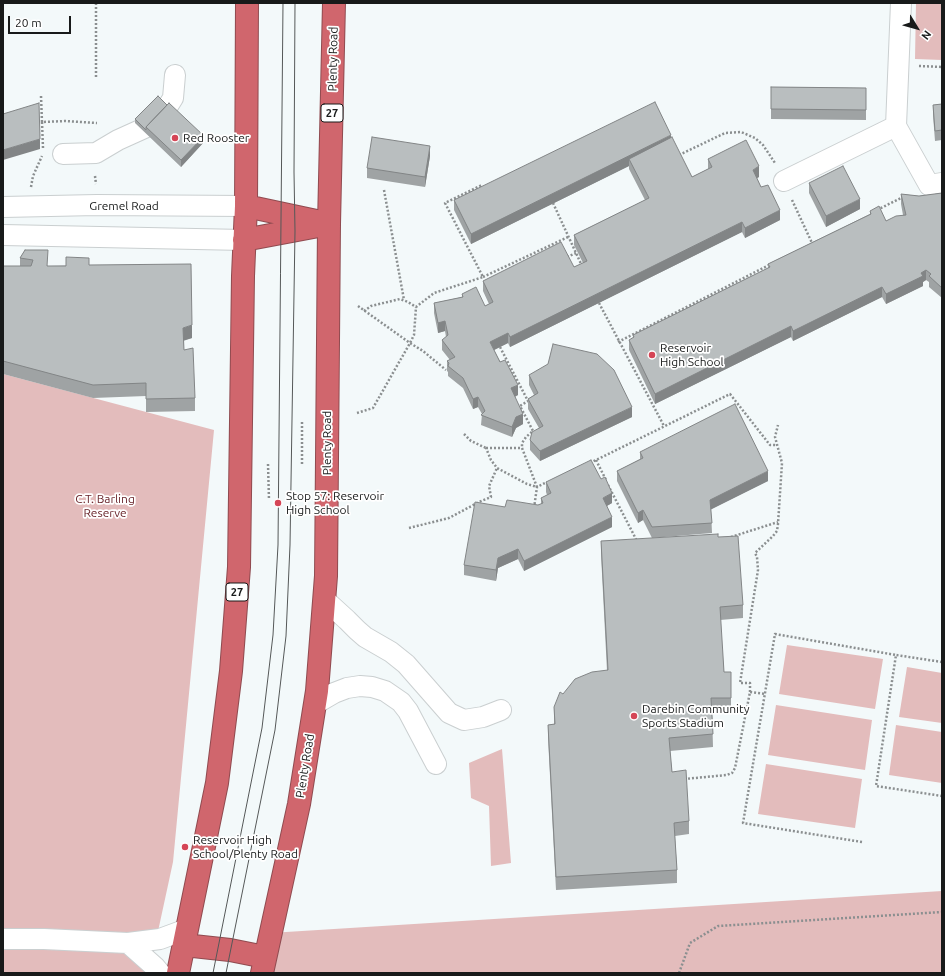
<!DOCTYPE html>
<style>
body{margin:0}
#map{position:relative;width:945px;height:976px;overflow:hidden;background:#f3f9fa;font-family:Ubuntu,sans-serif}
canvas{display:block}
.frame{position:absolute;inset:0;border:4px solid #181a1a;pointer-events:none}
.north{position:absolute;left:897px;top:8px;width:40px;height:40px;-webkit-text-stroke:3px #fff;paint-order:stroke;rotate:127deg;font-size:11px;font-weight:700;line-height:16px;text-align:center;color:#181a1a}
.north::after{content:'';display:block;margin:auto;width:14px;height:18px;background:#181a1a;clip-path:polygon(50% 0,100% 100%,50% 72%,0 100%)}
.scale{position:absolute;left:8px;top:16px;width:63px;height:18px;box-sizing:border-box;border:2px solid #181a1a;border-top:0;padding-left:5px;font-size:12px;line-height:14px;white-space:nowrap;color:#181a1a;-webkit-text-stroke:3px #fff;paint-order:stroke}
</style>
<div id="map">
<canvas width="945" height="976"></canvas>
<div class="frame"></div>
<div class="north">N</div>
<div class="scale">20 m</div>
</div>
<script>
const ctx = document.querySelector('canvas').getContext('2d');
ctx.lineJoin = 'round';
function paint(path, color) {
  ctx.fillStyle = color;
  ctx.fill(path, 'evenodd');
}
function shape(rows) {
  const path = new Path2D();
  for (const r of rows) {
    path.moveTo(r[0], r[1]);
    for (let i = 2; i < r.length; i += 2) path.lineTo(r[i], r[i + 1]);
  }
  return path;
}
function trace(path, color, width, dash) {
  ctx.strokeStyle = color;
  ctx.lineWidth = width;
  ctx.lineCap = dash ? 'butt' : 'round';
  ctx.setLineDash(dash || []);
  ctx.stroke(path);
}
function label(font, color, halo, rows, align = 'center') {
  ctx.font = font + ' Ubuntu,sans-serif';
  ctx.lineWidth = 3.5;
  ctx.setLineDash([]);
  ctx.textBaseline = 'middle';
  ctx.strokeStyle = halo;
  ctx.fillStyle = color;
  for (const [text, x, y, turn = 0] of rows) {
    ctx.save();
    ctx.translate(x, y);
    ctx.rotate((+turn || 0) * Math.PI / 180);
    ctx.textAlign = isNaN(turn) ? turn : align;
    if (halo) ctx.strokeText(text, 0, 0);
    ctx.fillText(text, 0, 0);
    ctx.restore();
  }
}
paint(shape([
 [916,3,942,3,942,60,915,59],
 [3,374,214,430,173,862,149,973,3,973],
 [787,645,883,659,875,709,779,694],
 [907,667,942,673,942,723,899,717],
 [776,705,872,720,865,770,768,755],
 [896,725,942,732,942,783,889,775],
 [502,749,511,863,491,866,489,806,471,798,469,763],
 [766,764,862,779,855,828,758,814],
 [942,891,942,973,262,973,270,933]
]), '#e3bcbc');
const minor = shape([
 [901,3,896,126,929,185,942,183],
 [63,154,96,153,118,140,149,126,161,117,173,98,175,75],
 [784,181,896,126],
 [3,207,97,205,246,206],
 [3,235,244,240],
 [324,599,347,620,357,630,365,637,391,652,406,664,449,713,464,720,483,717,501,710],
 [315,704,334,693,347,688,360,686,372,687,385,691,401,702,408,711,436,764],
 [3,939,44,939,128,943,160,939,187,929],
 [128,943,155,967,160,973]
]);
const highway = shape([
 [246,206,321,222],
 [244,240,329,224],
 [184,945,230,950,265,957],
 [178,973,217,783,231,671,239,567,243,276,246,206,247,3],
 [262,973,299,804,317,691,326,576,329,224,334,3]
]);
trace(minor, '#cacfd0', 22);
trace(highway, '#904b50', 24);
trace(shape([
 [96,3,96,78],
 [919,66,942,67],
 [41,96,42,122,65,121,97,123],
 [42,122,43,148],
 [679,155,725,133,741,132,755,138,763,145,775,163],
 [95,176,96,184],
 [31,187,33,176,42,156],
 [384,190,404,300],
 [792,200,812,243],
 [553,203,582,266],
 [877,210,903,197],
 [567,257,576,253],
 [483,277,568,237],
 [599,303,664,426],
 [358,306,410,343,423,351,446,370],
 [364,311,371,306,400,299,408,302,416,307,434,293,483,277,445,203,482,185],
 [618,342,771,264],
 [500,347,528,401,520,406,533,431,526,437,522,443,522,448],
 [357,413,373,408,410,343,414,335,416,307],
 [464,434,471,441,486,448],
 [486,448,522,448,537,487,527,484,497,468,491,460,486,448],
 [596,460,606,480],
 [590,463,730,394,770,445,777,445],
 [268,464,269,500],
 [302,464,302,422],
 [608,485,637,541],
 [534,508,537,487,547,482],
 [409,528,449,518,479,502,491,497,489,486,497,468],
 [731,537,778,522],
 [942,662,896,655,876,786,942,796],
 [750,692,750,683,740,683,758,570,757,557,755,553,773,536,777,531,778,524,782,463,775,437,778,425],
 [684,779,727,775,732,773,735,768,750,692,765,694],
 [862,842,743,823,775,634,896,655],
 [679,973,690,943,718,926,942,912]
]), '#8b8f90', 2.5, [2, 2]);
trace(minor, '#fff', 20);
trace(highway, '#d0666d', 22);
trace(shape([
 [213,973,262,728,273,635,278,545,283,3],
 [226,973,275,730,286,636,290,545,295,231,294,172,295,3]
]), '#555858', 1);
paint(shape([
 [771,87,866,88,866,120,771,119],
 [942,104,942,140,935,141,933,115,933,105],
 [167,105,204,142,181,167,135,123,135,119],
 [671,138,692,177,708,169,708,159,759,177,757,178,761,187,780,220,745,238,742,232,510,347,508,343,494,350,518,395,515,397,523,424,516,428,512,437,481,425,482,414,478,407,473,409,463,388,448,376,448,372,447,371,447,361,450,360,442,350,442,340,446,337,445,331,438,333,434,313,434,303,462,297,462,294,485,306,489,304,483,291,483,281,574,267,583,263,574,245,574,235,645,200,629,169,629,166,471,244,454,210,454,200],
 [430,156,425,187,367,178,367,168],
 [809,183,860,209,826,227,809,193],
 [942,193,942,298,929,287,929,282,926,280,923,282,923,286,886,304,882,297,793,341,791,337,655,404,629,350,629,340,633,338,633,335,768,268,768,264,870,214,870,211,886,221,903,215,901,204,901,194,919,196],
 [25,250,48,266,89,265,192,338,184,340,184,350,195,398,195,411,146,412,146,396,93,398,3,374,3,266,20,266,20,258],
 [529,375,632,417,540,461,530,450,530,440,539,428,528,409,528,399,534,395,529,385],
 [640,452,768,481,711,509,712,533,652,538,643,520,638,523,617,481,617,471,640,459],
 [546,482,612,503,607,506,612,527,524,571,518,559,498,568,496,581,464,575,464,565,505,507,538,505,541,504,541,498,547,495,546,492],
 [718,537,743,605,743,618,720,620,724,672,731,672,731,711,712,711,713,747,670,751,672,772,689,821,689,834,675,836,677,870,677,883,556,890,548,738,548,725,554,724,554,707,563,694,607,671,601,554,601,541]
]), '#9fa3a4');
paint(shape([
 [671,135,671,145,629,159,629,166,471,244,471,234],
 [204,136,204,142,181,167,181,160],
 [40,139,40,149,3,160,3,150],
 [430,146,430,156,425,187,425,177],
 [759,166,759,177,753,180,753,170],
 [860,199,860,209,826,227,826,216],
 [780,210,780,220,745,238,745,228],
 [742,222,742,232,510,347,510,337],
 [926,270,926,280,923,282,923,286,886,304,886,294],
 [882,287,882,297,793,341,793,331],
 [445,321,445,331,438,333,438,323],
 [192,325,192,338,183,341,183,328],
 [791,326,791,337,655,404,655,394],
 [508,333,508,343,490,352,490,342],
 [518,385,518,395,511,398,511,388],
 [478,397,478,407,473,409,473,399],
 [632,407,632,417,540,461,540,451],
 [523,414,523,424,516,428,512,437,512,427,516,417],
 [768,471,768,481,710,510,710,500],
 [612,493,612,503,603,508,603,498],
 [643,510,643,520,638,523,638,513],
 [612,517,612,527,524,571,524,561],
 [518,549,518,559,498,568,496,581,496,570,498,558]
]), '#828586');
const building = shape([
 [771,87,866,88,866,110,771,109,771,87],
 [158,96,167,105,146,127,146,130,135,119,158,96],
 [655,102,671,135,471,234,454,200,655,102],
 [39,103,40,139,3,150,3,114,39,103],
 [169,103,204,136,181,160,146,127,169,103],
 [942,104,942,130,935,131,933,105,942,104],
 [372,137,430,146,425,177,367,168,372,137],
 [672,137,692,177,712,167,708,159,746,140,759,166,753,170,761,187,768,185,780,210,745,228,742,222,510,337,508,333,490,342,500,362,505,360,518,385,511,388,523,414,516,417,512,427,481,415,485,411,478,397,473,399,463,378,448,366,449,363,447,361,455,357,442,340,448,335,445,321,438,323,434,303,463,297,462,294,476,287,485,306,493,302,483,281,561,242,574,267,587,261,574,235,649,198,629,159,672,137],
 [843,166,860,199,826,216,809,183,843,166],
 [942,193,942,288,929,276,931,274,926,270,921,273,923,276,886,294,882,287,793,331,791,326,655,394,629,340,634,337,633,335,770,267,768,264,871,214,870,211,879,206,886,221,896,216,906,215,901,194,919,196,942,193],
 [25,250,48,250,47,266,66,266,66,257,89,258,89,265,191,264,192,325,183,328,184,350,193,348,195,398,146,399,146,383,93,385,3,361,3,266,31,266,33,260,20,258,25,250],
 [553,344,597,354,614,370,632,407,540,451,530,440,532,432,543,426,528,399,538,393,529,375,548,364,553,344],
 [735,404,768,471,710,500,712,523,652,527,643,510,638,513,617,471,643,458,640,452,735,404],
 [591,460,601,479,605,477,612,493,603,498,612,517,524,561,518,549,498,558,496,570,464,565,475,502,505,507,507,500,538,505,543,503,541,498,551,493,546,482,591,460],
 [718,534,718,537,738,536,743,605,720,607,724,672,731,672,731,698,711,698,713,734,669,738,672,772,686,770,689,821,674,823,677,870,556,877,548,725,555,724,554,707,560,692,563,694,575,679,592,672,608,670,601,541,718,534]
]);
paint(building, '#b9bebf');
trace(building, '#828586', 1);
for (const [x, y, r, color] of [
 [175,138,4,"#d54556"],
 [652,355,4,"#d54556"],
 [278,503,4,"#d54556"],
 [634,716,4,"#d54556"],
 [185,847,4,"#d54556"]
]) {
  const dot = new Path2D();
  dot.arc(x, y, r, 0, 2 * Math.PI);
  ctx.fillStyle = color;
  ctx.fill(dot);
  trace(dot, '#fff', 1.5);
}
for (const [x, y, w] of [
 [332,113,22],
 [237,592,22]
]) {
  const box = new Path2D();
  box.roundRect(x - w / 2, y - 9, w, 18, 3);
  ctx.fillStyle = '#fff';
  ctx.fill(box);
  trace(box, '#181a1a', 1);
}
label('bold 11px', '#181a1a', null, [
 ["27",332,113],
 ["27",237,592]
]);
label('12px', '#181a1a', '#fff', [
 ["Plenty Road",333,59,-89],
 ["Gremel Road",124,206],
 ["Plenty Road",327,443,-90],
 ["Plenty Road",305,766,-81]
]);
label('12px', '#181a1a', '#fff', [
 ["Red Rooster",183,138],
 ["Reservoir",660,348],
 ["High School",660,362],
 ["Stop 57: Reservoir",286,496],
 ["High School",286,510],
 ["Darebin Community",642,709],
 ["Sports Stadium",642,723],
 ["Reservoir High",193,840],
 ["School/Plenty Road",193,854]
], 'left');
label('12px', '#6a262c', '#fff', [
 ["C.T. Barling",105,499],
 ["Reserve",105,513]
]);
</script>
